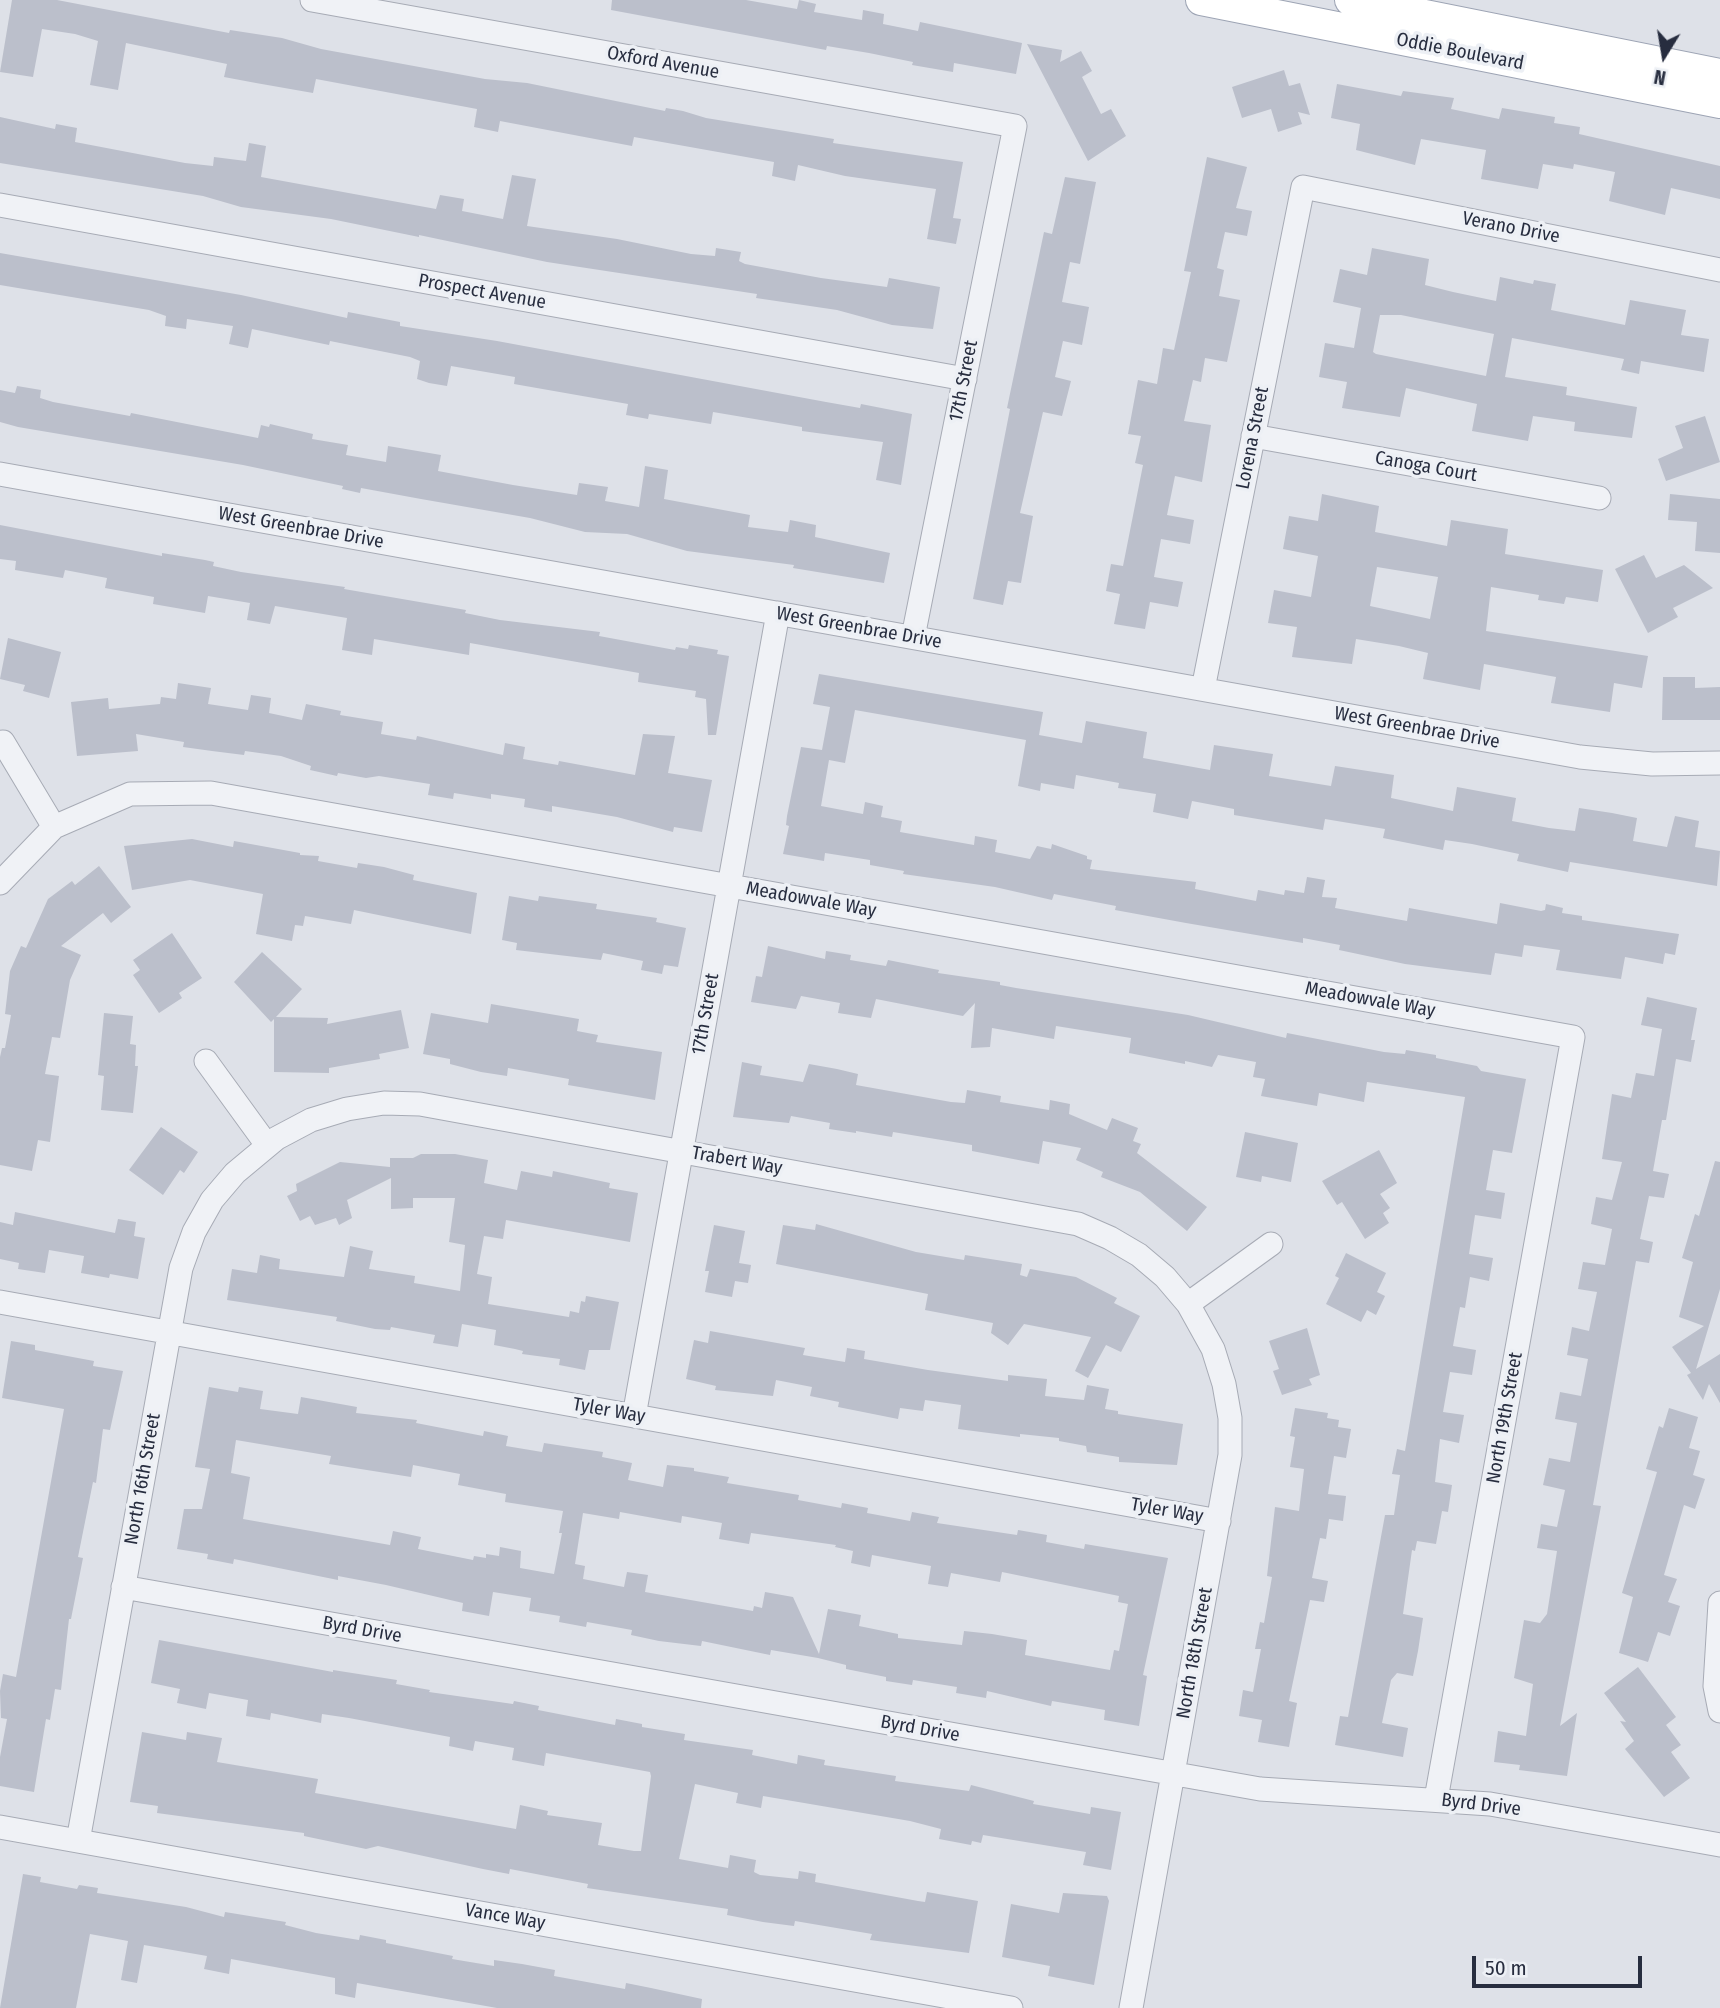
<!DOCTYPE html>
<style>
body{margin:0}
#map{position:relative;width:1720px;height:2008px;overflow:hidden;background:#dee1e8;font-family:"Fira Sans Condensed",sans-serif}
canvas{display:block}
.north{position:absolute;left:1629px;top:21px;width:70px;height:70px;-webkit-text-stroke:5px #edf0f5;paint-order:stroke;rotate:191deg;font-size:19px;font-weight:700;line-height:28px;text-align:center;color:#272d3f}
.north::after{content:'';display:block;margin:auto;width:24px;height:32px;background:#272d3f;clip-path:polygon(50% 0,100% 100%,50% 72%,0 100%)}
.scale{position:absolute;left:1472px;top:1956px;width:170px;height:32px;box-sizing:border-box;border:4px solid #272d3f;border-top:0;padding-left:9px;font-size:21px;line-height:24px;white-space:nowrap;color:#272d3f;-webkit-text-stroke:5px #edf0f5;paint-order:stroke}
</style>
<div id="map">
<canvas width="1720" height="2008"></canvas>
<div class="north">N</div>
<div class="scale">50 m</div>
</div>
<script>
const ctx = document.querySelector('canvas').getContext('2d');
ctx.lineJoin = 'round';
function paint(path, color) {
  ctx.fillStyle = color;
  ctx.fill(path, 'evenodd');
}
function shape(rows) {
  const path = new Path2D();
  for (const r of rows) {
    path.moveTo(r[0], r[1]);
    for (let i = 2; i < r.length; i += 2) path.lineTo(r[i], r[i + 1]);
  }
  return path;
}
function trace(path, color, width, dash) {
  ctx.strokeStyle = color;
  ctx.lineWidth = width;
  ctx.lineCap = dash ? 'butt' : 'round';
  ctx.setLineDash(dash || []);
  ctx.stroke(path);
}
function label(font, color, halo, rows, align = 'center') {
  ctx.font = font + ' "Fira Sans Condensed",sans-serif';
  ctx.lineWidth = 7;
  ctx.setLineDash([]);
  ctx.textBaseline = 'middle';
  ctx.strokeStyle = halo;
  ctx.fillStyle = color;
  for (const [text, x, y, turn = 0] of rows) {
    ctx.save();
    ctx.translate(x, y);
    ctx.rotate((+turn || 0) * Math.PI / 180);
    ctx.textAlign = isNaN(turn) ? turn : align;
    if (halo) ctx.strokeText(text, 0, 0);
    ctx.fillText(text, 0, 0);
    ctx.restore();
  }
}
paint(shape([
 [12,0,57,0,229,33,230,30,282,38,321,49,485,79,527,83,665,111,666,108,683,111,706,118,834,139,833,143,963,162,953,218,961,219,956,244,927,239,936,189,845,176,798,165,795,181,772,176,774,162,634,137,632,146,500,121,498,132,474,127,477,109,316,79,313,93,256,83,224,77,227,64,126,43,118,90,90,85,98,41,75,34,42,29,33,77,0,72],
 [612,0,746,0,797,9,799,0,816,4,814,12,862,20,863,10,884,14,883,24,918,31,920,22,1022,43,1016,74,954,63,953,72,912,65,913,62,869,53,827,46,826,50,611,10],
 [1027,44,1062,50,1060,62,1081,51,1092,71,1082,77,1101,114,1111,109,1126,136,1088,161],
 [1284,70,1289,86,1300,83,1310,115,1298,112,1302,124,1278,132,1271,109,1242,118,1232,87],
 [1337,84,1401,96,1403,91,1454,98,1451,109,1499,119,1502,108,1555,117,1554,123,1580,127,1579,134,1720,166,1720,199,1671,188,1665,215,1609,201,1615,172,1574,164,1573,169,1543,164,1538,189,1481,179,1486,150,1421,139,1415,165,1356,150,1360,124,1331,118],
 [0,117,55,129,56,124,77,128,75,142,185,163,213,166,214,157,246,161,249,143,266,146,261,177,436,209,440,195,464,199,462,211,503,219,512,175,536,179,527,226,617,239,691,254,715,256,716,248,741,252,739,261,745,264,821,278,887,287,889,278,940,287,933,329,892,325,837,310,756,298,757,294,547,262,419,235,419,237,331,219,241,207,203,196,0,163],
 [1207,157,1247,167,1236,208,1252,211,1247,236,1225,232,1217,268,1224,270,1219,296,1240,300,1227,362,1205,358,1201,382,1193,380,1184,421,1211,425,1202,482,1175,476,1167,515,1194,520,1190,544,1161,539,1154,577,1183,582,1178,607,1150,602,1145,629,1114,624,1120,594,1106,591,1111,564,1123,566,1143,465,1135,463,1141,436,1128,434,1138,380,1157,384,1163,348,1174,350,1191,272,1184,271],
 [1065,177,1096,182,1080,264,1070,262,1062,302,1089,307,1082,345,1063,341,1055,377,1071,381,1062,416,1043,412,1020,513,1033,516,1021,583,1008,581,1003,605,973,599,1010,409,1007,408,1044,232,1052,234],
 [1372,248,1429,259,1425,285,1453,292,1496,301,1500,277,1533,284,1534,280,1556,284,1551,310,1625,325,1630,300,1686,310,1681,335,1709,339,1704,372,1641,361,1639,374,1621,370,1624,359,1512,338,1505,377,1567,387,1566,395,1637,407,1632,438,1574,431,1575,422,1533,416,1528,441,1472,431,1477,404,1406,388,1400,417,1342,408,1347,382,1319,377,1325,343,1354,348,1361,308,1333,302,1340,269,1367,275],
 [1380,315,1401,315,1494,334,1486,376,1376,354,1373,352],
 [0,253,241,295,347,318,348,312,400,322,400,326,497,341,826,402,860,408,861,404,912,414,901,485,876,480,883,442,802,431,802,427,713,412,711,424,649,414,648,419,626,415,628,404,514,384,515,377,451,366,447,386,429,383,417,379,420,361,410,357,330,341,329,345,252,329,248,348,229,344,233,326,187,319,186,329,165,326,166,316,149,310,0,285],
 [17,386,41,390,40,398,53,402,130,416,131,413,258,438,261,425,269,427,270,424,313,434,312,439,348,445,346,455,386,462,388,446,441,455,438,471,513,485,577,495,579,483,608,487,605,501,639,507,645,466,668,470,664,499,750,515,748,527,788,532,790,520,816,525,815,537,890,553,884,583,793,568,794,565,687,551,627,534,585,532,530,518,421,499,361,488,360,493,342,489,343,486,243,465,18,427,0,422,0,390,15,393],
 [1705,416,1720,462,1666,481,1658,459,1683,448,1675,426],
 [1322,494,1379,506,1375,532,1447,546,1451,520,1508,529,1505,554,1603,570,1598,602,1566,597,1564,604,1538,600,1539,595,1491,587,1486,631,1648,656,1642,688,1614,683,1610,712,1551,703,1556,677,1484,664,1480,690,1423,679,1428,653,1399,646,1356,639,1352,664,1292,657,1297,627,1268,623,1274,590,1311,597,1318,556,1283,549,1289,516,1318,521],
 [1377,567,1438,577,1430,619,1370,606],
 [1670,494,1720,499,1720,553,1695,551,1697,522,1668,520],
 [0,525,162,556,162,553,205,560,214,562,213,566,241,572,345,587,344,589,466,610,465,613,500,620,600,632,599,636,675,650,676,647,688,649,689,645,718,650,717,654,729,656,716,735,708,735,706,699,695,697,696,691,638,682,639,673,470,643,469,655,374,639,372,655,342,650,347,618,275,606,270,624,247,620,250,603,208,596,205,613,153,604,154,597,105,588,107,578,65,570,63,578,15,570,16,561,0,559],
 [1644,555,1656,578,1684,565,1713,588,1673,608,1678,617,1648,633,1615,569],
 [8,638,61,652,49,698,23,691,25,685,0,679],
 [819,674,1043,712,1039,735,1082,743,1086,721,1147,732,1143,758,1210,770,1214,745,1273,754,1269,776,1331,786,1335,766,1394,775,1391,798,1453,811,1457,787,1516,798,1512,821,1549,828,1575,831,1579,808,1612,813,1637,818,1633,841,1667,847,1675,816,1699,821,1695,847,1720,851,1717,886,1570,862,1568,872,1517,861,1519,854,1472,844,1445,840,1443,850,1383,838,1385,829,1325,819,1323,830,1234,815,1234,809,1192,801,1188,819,1153,812,1156,794,1118,788,1119,783,1076,775,1074,789,1041,783,1040,791,1018,786,1026,740,855,710,845,763,829,760,821,806,863,814,865,802,883,806,881,817,902,821,900,832,974,845,975,836,997,840,995,852,1030,859,1037,846,1051,849,1052,844,1087,856,1087,859,1092,860,1090,869,1196,882,1195,889,1256,901,1258,890,1284,895,1285,890,1304,893,1307,877,1325,880,1322,897,1337,898,1335,908,1407,921,1409,908,1497,924,1500,903,1541,911,1545,910,1546,904,1563,908,1562,913,1582,916,1582,920,1679,934,1675,955,1665,953,1663,964,1625,957,1621,979,1556,970,1560,950,1524,945,1522,957,1495,953,1491,975,1405,964,1339,950,1340,945,1303,938,1303,943,1186,923,1115,910,1116,906,1054,894,1052,900,995,887,903,874,904,871,870,865,870,860,825,853,824,861,783,854,789,826,786,825,787,816,801,747,822,750,830,707,813,704],
 [1663,677,1695,677,1695,688,1720,687,1720,720,1662,720],
 [178,683,211,688,208,704,248,710,251,695,271,698,269,713,302,720,306,704,341,711,340,715,383,722,381,734,416,740,417,736,426,738,503,755,505,743,525,747,523,759,558,765,559,761,635,775,643,734,675,736,668,773,712,780,702,832,674,827,673,832,617,817,552,806,552,812,524,807,525,799,491,794,491,799,454,793,453,799,428,795,430,784,379,776,366,778,338,773,337,776,310,770,311,766,281,756,245,751,244,755,212,751,183,747,184,742,136,734,138,751,77,756,71,702,108,698,109,709,160,704,161,697,176,699],
 [192,839,233,847,234,841,300,853,300,855,319,856,318,861,357,868,358,863,384,867,414,875,413,880,477,893,471,934,354,910,351,924,305,916,303,926,295,925,292,941,256,934,263,894,190,880,132,890,124,846],
 [99,866,131,907,111,923,103,913,61,946,81,955,70,980,60,1038,52,1037,45,1074,59,1076,50,1142,38,1140,32,1171,0,1165,0,1057,2,1048,5,1048,11,1015,5,1014,10,971,21,946,26,948,48,899,72,881,75,885],
 [509,896,538,901,539,896,597,904,596,909,657,918,656,922,686,928,678,967,664,965,662,974,641,970,643,961,603,953,601,960,516,950,517,943,502,940],
 [172,933,202,978,179,993,182,998,159,1013,133,975,140,970,133,960],
 [768,946,825,959,826,951,851,955,850,960,886,966,888,960,903,963,939,970,938,973,1000,982,1000,985,1016,988,1188,1015,1286,1038,1287,1033,1384,1052,1405,1054,1406,1050,1436,1055,1436,1058,1477,1066,1481,1071,1526,1079,1512,1153,1493,1150,1486,1190,1505,1193,1501,1219,1475,1215,1469,1254,1493,1258,1489,1281,1470,1277,1465,1308,1460,1307,1453,1346,1476,1350,1472,1375,1450,1372,1443,1412,1464,1415,1459,1443,1440,1439,1435,1482,1452,1485,1448,1512,1442,1511,1436,1544,1417,1541,1415,1551,1412,1550,1403,1614,1423,1618,1418,1651,1413,1676,1397,1673,1391,1680,1382,1723,1408,1728,1403,1757,1335,1745,1340,1716,1348,1717,1385,1515,1394,1515,1400,1475,1392,1474,1397,1449,1405,1451,1465,1097,1367,1082,1364,1102,1319,1093,1317,1106,1261,1096,1265,1079,1253,1077,1256,1062,1218,1055,1212,1067,1185,1061,1185,1064,1129,1053,1131,1038,1056,1026,1054,1039,992,1028,990,1047,971,1048,975,1003,963,1016,876,999,871,1018,838,1013,840,1003,801,996,796,1009,751,1002,756,976,762,977],
 [262,952,302,989,276,1017,328,1018,327,1024,401,1010,409,1048,379,1054,380,1059,329,1068,329,1073,274,1072,274,1019,271,1022,234,982],
 [1647,997,1697,1008,1691,1040,1695,1040,1691,1062,1676,1059,1666,1120,1662,1120,1653,1171,1669,1174,1664,1198,1649,1196,1640,1239,1653,1242,1649,1263,1636,1261,1593,1505,1601,1506,1560,1726,1577,1713,1567,1776,1519,1770,1520,1765,1494,1762,1498,1731,1526,1736,1533,1684,1514,1678,1524,1620,1540,1623,1547,1614,1557,1551,1537,1548,1541,1524,1557,1527,1565,1490,1543,1485,1549,1458,1570,1462,1577,1423,1555,1419,1560,1392,1581,1396,1588,1359,1567,1355,1572,1327,1589,1331,1597,1292,1578,1289,1583,1262,1605,1265,1612,1229,1591,1224,1596,1197,1612,1200,1622,1162,1602,1159,1612,1094,1631,1098,1636,1073,1654,1076,1662,1029,1641,1025],
 [491,1004,579,1019,577,1031,598,1035,596,1042,662,1052,655,1100,568,1085,569,1079,508,1068,507,1076,481,1072,450,1064,450,1059,423,1054,431,1013,488,1023],
 [104,1013,133,1016,130,1044,136,1045,135,1066,138,1066,133,1113,101,1110,104,1076,98,1075],
 [742,1062,762,1066,760,1075,803,1082,809,1064,837,1069,858,1074,856,1085,951,1102,965,1103,967,1090,1001,1096,1000,1102,1049,1110,1050,1100,1070,1104,1069,1114,1107,1130,1112,1118,1138,1128,1133,1141,1141,1144,1137,1153,1207,1207,1187,1231,1140,1192,1101,1177,1103,1172,1076,1160,1081,1148,1043,1141,1039,1164,972,1151,972,1145,893,1132,892,1137,856,1131,856,1133,829,1129,830,1123,791,1116,789,1123,733,1117],
 [161,1127,198,1152,184,1173,180,1170,163,1195,129,1170],
 [1245,1132,1298,1143,1291,1182,1262,1176,1261,1182,1236,1177],
 [1379,1150,1397,1183,1380,1194,1390,1208,1383,1213,1389,1223,1365,1239,1342,1202,1337,1205,1322,1181],
 [421,1154,455,1154,488,1160,484,1183,517,1190,521,1171,552,1177,553,1171,610,1183,609,1188,638,1193,630,1242,506,1220,503,1239,484,1236,477,1274,492,1277,488,1304,569,1317,570,1311,579,1313,581,1301,585,1302,586,1296,619,1302,610,1350,589,1350,585,1370,559,1365,560,1359,522,1354,523,1351,515,1349,494,1345,496,1330,462,1324,458,1347,433,1343,435,1335,391,1327,390,1330,375,1329,336,1321,337,1317,227,1300,232,1269,257,1273,260,1255,280,1259,279,1269,344,1277,350,1246,373,1251,369,1269,415,1276,414,1283,460,1291,465,1245,449,1242,455,1198,413,1198,413,1208,391,1209,391,1178,347,1200,352,1218,339,1225,336,1218,315,1225,310,1216,300,1221,287,1196,297,1191,296,1184,340,1162,390,1167,390,1158,413,1158],
 [1715,1161,1720,1162,1720,1289,1696,1369,1720,1354,1720,1403,1709,1384,1703,1400,1687,1375,1691,1373,1672,1347,1704,1326,1679,1317,1693,1262,1682,1258,1695,1214,1699,1216],
 [15,1212,115,1233,118,1219,136,1222,134,1236,145,1238,138,1279,110,1274,109,1278,81,1273,84,1256,49,1250,45,1273,18,1269,19,1263,0,1259,0,1222,13,1225],
 [816,1224,916,1252,964,1260,965,1255,1022,1264,1020,1275,1027,1277,1030,1269,1076,1277,1117,1298,1114,1303,1140,1316,1121,1352,1106,1345,1088,1378,1075,1371,1091,1337,1024,1324,1008,1345,991,1333,993,1323,925,1310,928,1294,776,1264,783,1225,815,1230],
 [714,1225,745,1231,739,1263,751,1265,748,1283,735,1281,732,1297,705,1292,709,1271,705,1271],
 [1346,1253,1386,1273,1377,1292,1385,1296,1376,1315,1367,1310,1361,1322,1326,1304,1339,1278,1335,1276],
 [1307,1328,1320,1375,1309,1379,1312,1385,1282,1395,1273,1371,1279,1369,1269,1341],
 [710,1331,805,1348,803,1355,845,1362,847,1348,865,1351,864,1359,928,1370,1008,1381,1008,1375,1047,1379,1045,1396,1084,1400,1087,1385,1109,1389,1105,1409,1118,1411,1118,1414,1183,1424,1177,1465,1119,1462,1119,1457,1087,1452,1086,1446,1059,1441,1059,1438,1020,1434,1020,1437,958,1429,961,1405,925,1400,923,1411,900,1408,898,1419,838,1407,839,1402,810,1396,812,1387,776,1380,773,1396,715,1390,716,1386,686,1379,694,1340,708,1343],
 [11,1341,35,1345,35,1350,94,1361,93,1366,123,1371,110,1430,103,1429,96,1483,93,1482,78,1557,83,1558,71,1619,69,1619,61,1690,55,1689,50,1720,46,1719,34,1792,0,1786,0,1757,7,1719,1,1718,0,1691,3,1674,16,1677,64,1409,2,1398],
 [209,1387,238,1392,239,1387,263,1391,260,1409,298,1414,301,1397,357,1407,356,1413,417,1420,416,1423,483,1436,484,1431,508,1436,506,1446,542,1452,544,1443,603,1452,602,1457,632,1463,628,1480,663,1487,667,1465,694,1468,694,1471,729,1477,727,1483,799,1495,798,1500,841,1508,842,1503,868,1508,867,1513,910,1521,912,1512,939,1517,937,1523,1017,1535,1018,1530,1047,1535,1046,1542,1084,1549,1085,1544,1168,1558,1143,1675,1147,1676,1139,1726,1104,1720,1105,1710,1052,1701,1051,1706,987,1691,986,1698,956,1693,957,1687,913,1680,912,1685,886,1681,886,1677,846,1669,846,1665,818,1658,771,1650,770,1655,702,1641,701,1646,659,1641,631,1635,632,1630,587,1622,586,1627,559,1622,560,1616,529,1611,531,1598,493,1592,489,1616,462,1611,463,1603,386,1585,338,1576,338,1580,234,1559,233,1564,207,1559,208,1554,177,1549,184,1509,202,1509,210,1469,195,1467],
 [236,1440,331,1456,329,1464,411,1477,413,1465,460,1474,458,1485,506,1494,505,1502,563,1511,559,1533,562,1533,554,1574,520,1568,521,1551,500,1547,499,1556,486,1554,486,1558,474,1556,473,1560,418,1549,421,1537,393,1531,390,1545,243,1519,250,1477,231,1473],
 [620,1512,681,1523,682,1516,722,1523,719,1539,749,1544,751,1533,836,1545,835,1547,853,1551,851,1563,870,1567,872,1555,931,1566,928,1584,948,1587,951,1573,1000,1582,1002,1572,1119,1596,1118,1602,1128,1604,1119,1651,1114,1650,1110,1670,1025,1655,1027,1640,992,1634,964,1631,962,1645,898,1638,898,1634,859,1626,861,1615,828,1609,819,1654,793,1597,765,1592,762,1608,754,1606,753,1611,645,1592,648,1575,627,1572,624,1587,583,1579,585,1566,575,1564,583,1513,619,1519],
 [1295,1408,1328,1413,1327,1418,1339,1420,1338,1427,1351,1429,1346,1458,1334,1456,1328,1494,1346,1496,1343,1521,1329,1519,1326,1539,1320,1538,1312,1578,1328,1581,1324,1602,1310,1600,1289,1701,1297,1703,1289,1747,1258,1742,1262,1720,1239,1716,1243,1690,1253,1692,1261,1649,1255,1649,1260,1622,1264,1623,1272,1577,1267,1576,1275,1507,1299,1511,1304,1469,1290,1467,1295,1437,1290,1436],
 [1669,1408,1698,1417,1689,1448,1700,1451,1693,1475,1705,1479,1695,1509,1684,1505,1664,1575,1677,1579,1668,1602,1680,1606,1670,1636,1658,1632,1648,1662,1619,1653,1633,1597,1622,1593,1657,1472,1646,1469,1659,1426,1663,1428],
 [159,1640,333,1672,333,1670,397,1680,396,1684,430,1690,429,1692,513,1704,514,1701,539,1706,538,1710,615,1725,616,1719,642,1724,642,1727,685,1734,684,1740,753,1750,752,1755,797,1764,798,1755,825,1760,824,1765,896,1776,895,1781,969,1791,971,1785,1034,1801,1033,1804,1090,1814,1091,1807,1121,1812,1111,1870,1083,1865,1086,1852,983,1835,981,1843,972,1841,971,1845,939,1839,941,1829,910,1821,763,1796,761,1808,736,1803,738,1793,695,1784,679,1859,728,1868,730,1855,756,1860,754,1872,760,1875,798,1879,799,1871,816,1874,815,1882,918,1901,925,1902,927,1892,978,1901,969,1953,870,1940,872,1934,795,1921,794,1926,763,1922,727,1915,728,1909,587,1888,588,1884,510,1869,509,1874,483,1869,378,1846,366,1849,304,1836,304,1833,157,1813,158,1806,130,1802,142,1732,186,1740,187,1732,222,1738,217,1762,318,1779,315,1793,516,1829,520,1805,548,1811,547,1815,602,1823,598,1845,634,1851,641,1851,651,1776,650,1772,546,1753,544,1766,512,1760,514,1748,475,1741,473,1751,449,1746,450,1737,349,1718,322,1714,321,1723,271,1713,270,1720,246,1716,248,1700,209,1693,206,1709,177,1703,180,1689,151,1683],
 [1638,1667,1676,1717,1666,1725,1681,1745,1671,1752,1690,1778,1664,1797,1625,1749,1634,1741,1620,1721,1626,1722,1604,1693],
 [23,1874,41,1877,40,1882,77,1889,79,1885,98,1888,97,1893,186,1907,224,1917,225,1912,286,1922,285,1925,316,1933,359,1940,360,1935,386,1940,386,1943,453,1956,452,1959,494,1966,494,1960,522,1964,555,1970,554,1976,625,1989,626,1983,651,1988,702,1999,701,2008,497,2008,357,1983,355,1998,335,1994,335,1978,231,1959,229,1974,204,1969,207,1956,144,1945,137,1983,121,1980,128,1941,90,1934,76,2008,0,2008],
 [1063,1893,1107,1896,1109,1901,1094,1985,1048,1976,1050,1966,1002,1957,1011,1904,1059,1913]
]), '#bbbfcb');
const minor = shape([
 [312,0,1015,126,913,637],
 [0,205,965,379],
 [1253,436,1599,498],
 [0,474,1580,757,1652,764,1720,763],
 [1203,689,1303,187,1720,270],
 [3,742,54,827],
 [0,883,54,827,130,794,211,793,1573,1037,1436,1799],
 [206,1061,267,1145],
 [0,1302,1219,1521],
 [1188,1304,1271,1244],
 [634,1416,778,613],
 [123,1587,1260,1789,1490,1804,1720,1845],
 [1720,1603,1715,1686,1720,1711],
 [0,1827,1011,2008],
 [78,1841,181,1268,194,1232,212,1200,235,1173,277,1138,311,1120,347,1109,384,1103,420,1104,1078,1224,1110,1238,1139,1255,1165,1277,1188,1304,1213,1349,1224,1384,1230,1418,1230,1455,1131,2008]
]);
const major = shape([
 [1201,0,1720,103],
 [1350,0,1720,74]
]);
trace(minor, '#a7abb5', 25);
trace(major, '#9da4b4', 32);
trace(minor, '#f0f2f6', 23);
trace(major, '#fff', 30);
label('19px', '#272d3f', '#edf0f5', [
 ["Oddie Boulevard",1460,52,11],
 ["Oxford Avenue",663,63,10],
 ["Verano Drive",1511,228,11],
 ["Prospect Avenue",482,292,10],
 ["17th Street",964,381,-79],
 ["Lorena Street",1253,438,-79],
 ["Canoga Court",1426,467,10],
 ["West Greenbrae Drive",301,528,10],
 ["West Greenbrae Drive",859,628,10],
 ["West Greenbrae Drive",1417,728,10],
 ["Meadowvale Way",811,900,10],
 ["Meadowvale Way",1370,1000,10],
 ["17th Street",706,1014,-80],
 ["Trabert Way",737,1161,10],
 ["Tyler Way",609,1411,10],
 ["North 19th Street",1505,1418,-80],
 ["North 16th Street",143,1479,-80],
 ["Tyler Way",1167,1511,10],
 ["Byrd Drive",362,1630,10],
 ["North 18th Street",1195,1653,-80],
 ["Byrd Drive",920,1729,10],
 ["Byrd Drive",1481,1805,7],
 ["Vance Way",505,1917,10]
]);
</script>
